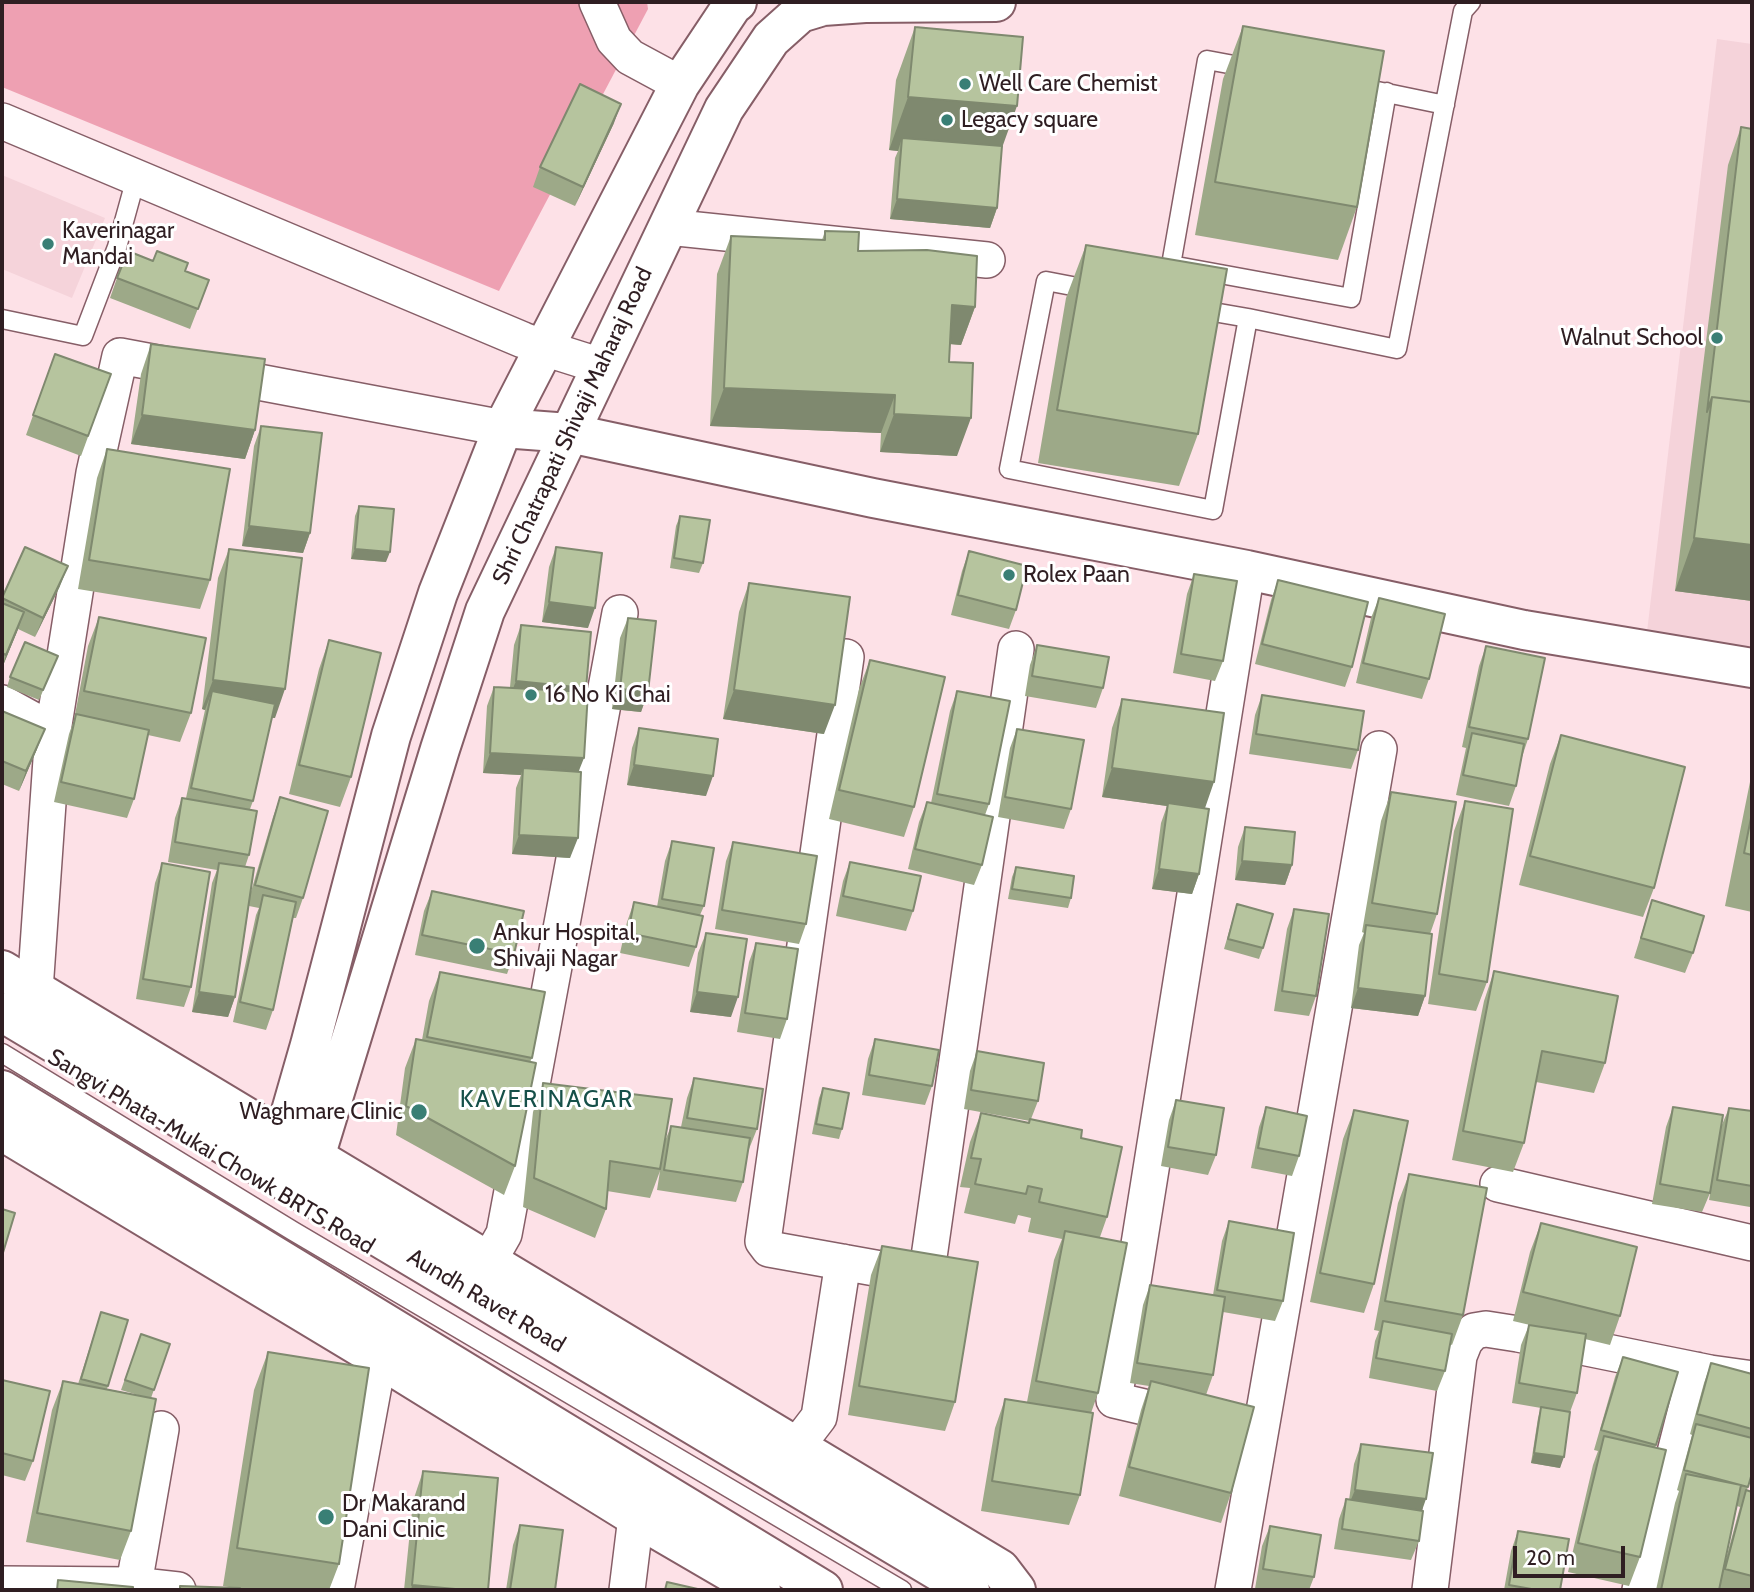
<!DOCTYPE html>
<style>
body{margin:0}
#map{position:relative;width:1754px;height:1592px;overflow:hidden;background:#fde1e7;font-family:Cabin,sans-serif}
canvas{display:block}
.frame{position:absolute;inset:0;border:4px solid #2f1e22;pointer-events:none}
.scale{position:absolute;left:1513px;top:1546px;width:112px;height:32px;box-sizing:border-box;border:4px solid #2f1e22;border-top:0;padding-left:9px;font-size:21px;line-height:24px;white-space:nowrap;color:#2f1e22;-webkit-text-stroke:5px #fff;paint-order:stroke}
</style>
<div id="map">
<canvas width="1754" height="1592"></canvas>
<div class="frame"></div>
<div class="scale">20 m</div>
</div>
<script>
const ctx = document.querySelector('canvas').getContext('2d');
ctx.lineJoin = 'round';
function paint(path, color) {
  ctx.fillStyle = color;
  ctx.fill(path, 'evenodd');
}
function shape(rows) {
  const path = new Path2D();
  for (const r of rows) {
    path.moveTo(r[0], r[1]);
    for (let i = 2; i < r.length; i += 2) path.lineTo(r[i], r[i + 1]);
  }
  return path;
}
function trace(path, color, width, dash) {
  ctx.strokeStyle = color;
  ctx.lineWidth = width;
  ctx.lineCap = dash ? 'butt' : 'round';
  ctx.setLineDash(dash || []);
  ctx.stroke(path);
}
function label(font, color, halo, rows, align = 'center') {
  ctx.font = font + ' Cabin,sans-serif';
  ctx.lineWidth = 6;
  ctx.setLineDash([]);
  ctx.textBaseline = 'middle';
  ctx.strokeStyle = halo;
  ctx.fillStyle = color;
  for (const [text, x, y, turn = 0] of rows) {
    ctx.save();
    ctx.translate(x, y);
    ctx.rotate((+turn || 0) * Math.PI / 180);
    ctx.textAlign = isNaN(turn) ? turn : align;
    if (halo) ctx.strokeText(text, 0, 0);
    ctx.fillText(text, 0, 0);
    ctx.restore();
  }
}
paint(shape([
 [1717,39,1752,44,1752,649,1647,632],
 [2,175,105,218,72,298,2,269]
]), '#f5d3da');
paint(shape([
 [2,2,647,2,648,9,499,291,2,87]
]), '#eea0b2');
trace(shape([
 [225,1230,274,1152],
 [258,1250,307,1171]
]), '#d4bac0', 38, [38, 19]);
const service = shape([
 [1250,68,1207,60,1171,265,1351,298,1387,92],
 [1353,86,1445,105],
 [1093,290,1046,281,1009,469,1213,510,1248,318,1397,349,1463,11,1471,2],
 [1196,309,1248,318],
 [2,319,83,336,117,247,136,178],
 [2,1053,293,1231,902,1590]
]);
const minor = shape([
 [597,2,614,40,630,57,680,84],
 [2,121,523,340,544,348,601,366],
 [668,227,987,260],
 [1247,570,1114,1400,1260,1434],
 [846,657,763,1241,769,1249,914,1275,923,1270,929,1257,1016,649],
 [2,703,53,731],
 [35,990,53,731,94,473,120,356,503,428],
 [1498,1184,1752,1243],
 [488,1262,504,1234,620,613],
 [796,1447,819,1417,843,1262],
 [2,1584,133,1585,178,1590],
 [133,1590,161,1429],
 [336,1590,379,1358],
 [627,1590,636,1517],
 [1233,1590,1379,749],
 [1430,1590,1459,1356,1465,1341,1474,1331,1486,1329,1518,1334,1710,1373,1752,1379],
 [1640,1590,1696,1370]
]);
const tertiary = shape([
 [503,428,569,433,873,498,1247,570,1524,630,1752,668],
 [2,970,283,1139,274,1152],
 [2,1131,379,1358,636,1517,761,1590],
 [307,1171,315,1157,1000,1569,1016,1590]
]);
const secondary = shape([
 [737,2,732,6,680,84,503,428,438,593,391,736,310,1045,283,1139,315,1157,440,749,485,611,724,109,771,39,800,13,823,6,865,3,996,2]
]);
const primary = shape([
 [2,1012,970,1590],
 [2,1090,823,1590]
]);
trace(service, '#865e67', 21);
trace(minor, '#865e67', 38);
trace(tertiary, '#865e67', 42);
trace(secondary, '#865e67', 42);
trace(primary, '#865e67', 42);
trace(service, '#fff', 18);
trace(minor, '#fff', 35);
trace(tertiary, '#fff', 38);
trace(secondary, '#fff', 38);
trace(primary, '#fff', 38);
paint(shape([
 [1243,26,1357,207,1338,260,1195,235,1223,79],
 [915,27,1002,146,997,208,990,228,890,219,895,158,898,151,889,150,896,80],
 [614,123,575,206,533,187,540,167],
 [1741,127,1752,601,1675,591,1728,165],
 [825,231,858,251,975,307,961,345,950,344,949,362,957,456,880,452,881,433,710,426,717,274,731,236,822,240],
 [1086,245,1198,434,1179,486,1038,463,1066,298],
 [153,261,186,271,209,280,190,329,110,298,117,278],
 [151,344,255,430,245,459,131,444,141,374],
 [55,354,111,374,81,456,26,435],
 [261,426,310,533,303,553,242,546,254,446],
 [107,449,210,580,200,609,78,589,97,478],
 [359,506,386,562,351,559,355,516],
 [680,516,703,563,699,573,670,568,676,526],
 [556,547,588,628,542,622,549,567],
 [229,549,275,718,272,718,253,801,250,809,249,855,245,867,250,895,273,817,280,797,303,898,296,918,293,918,273,1010,266,1030,233,1022,256,915,259,908,249,906,235,997,228,1017,192,1012,212,883,217,870,168,862,175,818,182,798,186,798,205,710,202,709,218,578],
 [969,551,1016,610,1009,629,951,615,962,571],
 [1194,574,1223,661,1215,681,1173,673,1187,594],
 [1278,580,1352,667,1345,687,1255,664,1271,600],
 [749,583,824,734,723,719,739,612],
 [60,586,35,637,18,629,2,668,2,596],
 [1379,598,1429,679,1422,699,1356,683,1371,618],
 [99,617,191,713,180,742,148,735,134,799,127,818,54,802,69,734,74,720,88,646],
 [628,618,648,692,641,712,612,709,620,638],
 [521,625,584,692,579,772,570,858,512,854,516,788,521,775,483,773,487,706,494,687,510,687,514,645],
 [329,640,351,777,340,807,289,794,319,669],
 [1037,645,1103,688,1096,708,1025,696,1030,665],
 [1486,646,1528,739,1522,757,1516,786,1509,806,1456,795,1466,748,1462,747,1479,666],
 [58,656,39,700,7,687,10,677],
 [870,660,914,807,904,837,829,819,859,689],
 [957,691,989,804,985,815,982,865,974,885,908,869,919,822,927,802,931,803,950,711],
 [1262,695,1358,750,1351,769,1249,754,1255,715],
 [1122,699,1205,808,1199,874,1192,894,1152,889,1161,823,1167,806,1102,797,1112,728],
 [2,711,37,749,19,791,2,784],
 [639,728,706,796,627,785,632,748],
 [1017,729,1071,809,1064,829,998,817,1010,748],
 [1561,735,1654,888,1643,917,1519,885,1550,764],
 [1752,772,1752,912,1725,906],
 [1391,792,1437,914,1430,934,1425,996,1418,1016,1351,1008,1359,945,1364,933,1362,932,1381,821],
 [1465,801,1487,982,1476,1011,1428,1004,1454,831],
 [1245,827,1292,865,1285,885,1235,880,1238,847],
 [672,841,704,906,700,915,696,947,689,967,620,953,627,922,634,902,657,907,665,861],
 [733,842,806,924,799,944,715,929,726,861],
 [850,862,913,911,906,931,836,916,843,881],
 [162,863,191,987,184,1007,136,999,155,883],
 [1016,867,1071,898,1068,908,1008,899,1012,877],
 [432,891,514,954,507,974,415,955,424,911],
 [1652,900,1693,953,1685,973,1634,958],
 [1237,904,1263,948,1259,959,1224,949],
 [1294,909,1316,996,1309,1016,1274,1011,1287,929],
 [706,933,731,1017,690,1012,698,953],
 [756,943,787,1019,780,1039,737,1032,749,962],
 [1494,971,1605,1063,1594,1093,1536,1082,1524,1143,1513,1172,1452,1160,1484,1001],
 [440,972,532,1058,530,1062,515,1166,504,1195,396,1135,405,1068,416,1039,422,1040,429,1001],
 [875,1039,932,1086,925,1105,862,1095,868,1059],
 [977,1051,1038,1101,1031,1119,1081,1138,1107,1217,1100,1237,1098,1393,1091,1413,1080,1495,1069,1525,981,1511,995,1428,1005,1399,1027,1402,1054,1260,1062,1239,1028,1232,1031,1218,1018,1215,1015,1224,964,1213,970,1188,960,1187,970,1142,981,1113,1029,1123,1030,1121,964,1109,970,1071],
 [694,1078,757,1129,749,1149,748,1149,743,1182,736,1202,657,1190,660,1171,650,1198,607,1191,606,1209,595,1238,523,1207,533,1112,543,1083,665,1141,671,1126,681,1127,687,1098],
 [823,1088,842,1129,839,1139,812,1134,819,1098],
 [1176,1100,1216,1155,1208,1175,1161,1166,1169,1120],
 [1266,1107,1299,1156,1292,1176,1251,1168,1259,1127],
 [1673,1107,1710,1193,1702,1212,1652,1204,1666,1127],
 [1729,1108,1752,1111,1752,1201,1750,1207,1709,1200,1721,1127],
 [1354,1110,1374,1284,1364,1313,1310,1302,1343,1139],
 [1409,1174,1463,1315,1452,1345,1450,1344,1445,1371,1437,1391,1369,1378,1375,1341,1379,1331,1374,1330,1398,1203],
 [1229,1221,1283,1301,1275,1321,1223,1312,1213,1375,1206,1395,1231,1493,1221,1523,1119,1496,1141,1410,1149,1386,1130,1383,1143,1305,1150,1285,1213,1295,1222,1241],
 [1541,1223,1620,1316,1610,1345,1585,1339,1577,1393,1570,1412,1560,1468,1531,1463,1538,1418,1541,1408,1512,1403,1521,1345,1529,1325,1530,1325,1513,1321,1530,1252],
 [882,1246,955,1402,945,1431,848,1415,871,1275],
 [101,1312,128,1320,107,1389,138,1395,121,1390,141,1334,170,1344,151,1398,131,1531,120,1560,26,1542,52,1410,63,1381,78,1384],
 [268,1352,339,1564,329,1590,252,1590,240,1588,240,1590,178,1590,180,1586,235,1588,223,1586,254,1390],
 [1623,1357,1678,1372,1655,1448,1640,1557,1629,1586,1568,1572,1593,1465,1598,1451,1594,1450,1615,1377],
 [1711,1363,1752,1374,1752,1473,1747,1490,1752,1492,1752,1590,1724,1590,1719,1589,1719,1590,1656,1590,1675,1503,1679,1491,1677,1490,1692,1435,1690,1434,1704,1383],
 [1737,1506,1740,1507,1724,1566],
 [2,1380,33,1461,25,1481,2,1475],
 [1361,1444,1422,1511,1419,1541,1411,1560,1334,1549,1339,1519,1346,1499,1349,1500,1354,1464],
 [423,1471,488,1590,404,1590,413,1501],
 [520,1525,555,1590,506,1590,513,1545],
 [1270,1526,1314,1577,1309,1590,1263,1590,1255,1589,1262,1546],
 [1518,1531,1560,1590,1504,1590,1511,1551]
]), '#9da988');
paint(shape([
 [908,97,1017,106,998,159,902,138,898,151,889,150],
 [621,104,614,123,575,206,583,187],
 [897,199,997,208,990,228,890,219],
 [952,305,975,307,961,345,938,343],
 [724,388,895,395,881,433,710,426],
 [894,414,971,418,957,456,880,452],
 [142,415,255,430,245,459,131,444],
 [249,526,310,533,303,553,242,546],
 [1694,538,1752,545,1752,601,1675,591],
 [355,549,390,552,386,562,351,559],
 [68,566,60,586,35,637,43,618],
 [549,602,595,608,588,628,542,622],
 [24,612,17,632,2,668,6,655],
 [213,680,285,689,275,718,208,710,212,691,205,710,202,709],
 [516,681,586,688,578,708,508,701],
 [620,689,648,692,641,712,612,709],
 [734,690,835,705,824,734,723,719],
 [45,729,37,749,19,791,26,771],
 [490,753,584,758,576,778,523,768,521,775,483,773],
 [634,765,713,776,706,796,627,785],
 [1112,768,1214,782,1204,811,1168,803,1167,806,1102,797],
 [519,835,578,838,570,858,512,854],
 [1242,861,1292,865,1285,885,1235,880],
 [1159,869,1199,874,1192,894,1152,889],
 [1358,988,1425,996,1418,1016,1351,1008],
 [199,992,235,997,228,1017,192,1012],
 [697,992,738,997,731,1017,690,1012],
 [1534,1453,1564,1457,1560,1468,1531,1463],
 [1355,1490,1426,1499,1419,1519,1347,1509],
 [412,1585,466,1590,411,1590]
]), '#7f896f');
const building = shape([
 [1243,26,1384,51,1357,207,1215,182,1243,26],
 [915,27,1023,37,1017,106,908,97,915,27],
 [580,84,621,104,583,187,540,167,580,84],
 [1741,127,1752,129,1752,402,1712,397,1707,412,1741,127],
 [902,138,1002,146,997,208,897,199,902,138],
 [825,231,859,232,858,251,927,250,977,256,975,307,952,305,949,362,973,363,971,418,894,414,895,395,724,388,731,236,825,240,825,231],
 [1086,245,1227,269,1198,434,1057,410,1086,245],
 [128,251,153,261,157,251,188,263,185,271,209,280,198,309,117,278,128,251],
 [151,344,265,359,255,430,142,415,151,344],
 [55,354,111,374,88,436,33,415,55,354],
 [1712,397,1752,402,1752,545,1694,538,1712,397],
 [261,426,322,433,310,533,249,526,261,426],
 [107,449,230,469,210,580,89,560,107,449],
 [359,506,394,509,390,552,355,549,359,506],
 [680,516,710,520,703,563,674,558,680,516],
 [25,547,68,566,43,618,2,598,25,547],
 [556,547,602,553,595,608,549,602,556,547],
 [229,549,302,558,285,689,213,680,229,549],
 [969,551,1027,566,1016,610,958,595,969,551],
 [1194,574,1237,581,1223,661,1181,654,1194,574],
 [1278,580,1368,602,1352,667,1262,644,1278,580],
 [749,583,850,597,835,705,734,690,749,583],
 [1379,598,1445,614,1429,679,1363,663,1379,598],
 [2,603,24,612,6,655,2,653,2,603],
 [99,617,206,638,191,713,84,691,99,617],
 [628,618,656,621,648,692,620,689,628,618],
 [521,625,591,632,586,688,516,681,521,625],
 [329,640,381,653,351,777,299,765,329,640],
 [25,642,58,656,43,690,10,677,25,642],
 [1037,645,1109,657,1103,688,1032,676,1037,645],
 [1486,646,1545,658,1528,739,1469,727,1486,646],
 [870,660,945,677,914,807,839,790,870,660],
 [494,687,588,692,584,758,490,753,494,687],
 [212,691,275,704,253,801,191,788,212,691],
 [957,691,1010,701,989,804,937,794,957,691],
 [1262,695,1364,711,1358,750,1256,734,1262,695],
 [1122,699,1224,713,1214,782,1112,768,1122,699],
 [2,711,45,729,26,771,2,761,2,711],
 [76,714,149,730,134,799,61,782,76,714],
 [639,728,718,739,713,776,634,765,639,728],
 [1017,729,1084,740,1071,809,1005,797,1017,729],
 [1472,733,1524,744,1516,786,1463,775,1472,733],
 [1561,735,1685,767,1654,888,1530,856,1561,735],
 [523,768,581,772,578,838,519,835,523,768],
 [1391,792,1456,802,1437,914,1372,903,1391,792],
 [280,797,328,811,303,898,255,885,280,797],
 [182,798,257,811,249,855,175,842,182,798],
 [1465,801,1513,809,1487,982,1439,974,1465,801],
 [927,802,993,817,982,865,915,849,927,802],
 [1168,803,1209,809,1199,874,1159,869,1168,803],
 [1752,813,1752,855,1744,853,1752,813],
 [1245,827,1295,832,1292,865,1242,861,1245,827],
 [672,841,714,848,704,906,662,899,672,841],
 [733,842,817,856,806,924,722,910,733,842],
 [850,862,921,876,913,911,843,896,850,862],
 [162,863,210,872,191,987,143,979,162,863],
 [219,863,254,868,235,997,199,992,219,863],
 [1016,867,1074,876,1071,898,1012,889,1016,867],
 [432,891,524,911,514,954,422,935,432,891],
 [263,895,296,902,273,1010,240,1002,263,895],
 [1652,900,1704,916,1693,953,1641,938,1652,900],
 [634,902,703,916,696,947,628,933,634,902],
 [1237,904,1273,914,1263,948,1228,939,1237,904],
 [1294,909,1329,914,1316,996,1282,991,1294,909],
 [1366,925,1432,934,1425,996,1358,988,1366,925],
 [706,933,747,939,738,997,697,992,706,933],
 [756,943,798,949,787,1019,745,1013,756,943],
 [1494,971,1618,996,1605,1063,1542,1051,1524,1143,1463,1131,1494,971],
 [440,972,545,992,532,1058,427,1037,440,972],
 [416,1039,536,1063,515,1166,406,1106,416,1039],
 [875,1039,939,1050,932,1086,869,1075,875,1039],
 [977,1051,1044,1063,1038,1101,971,1090,977,1051],
 [694,1078,763,1089,757,1129,687,1118,694,1078],
 [543,1083,672,1099,660,1169,610,1161,606,1209,534,1178,543,1083],
 [823,1088,849,1093,842,1129,816,1124,823,1088],
 [1176,1100,1224,1108,1216,1155,1168,1147,1176,1100],
 [1266,1107,1307,1116,1299,1156,1258,1148,1266,1107],
 [1673,1107,1723,1115,1710,1193,1660,1184,1673,1107],
 [1729,1108,1752,1111,1752,1186,1717,1180,1729,1108],
 [1354,1110,1408,1121,1374,1284,1320,1273,1354,1110],
 [981,1113,1029,1123,1030,1119,1082,1130,1081,1138,1122,1147,1107,1217,1039,1202,1042,1189,1028,1186,1026,1194,975,1184,981,1159,971,1158,981,1113],
 [671,1126,750,1138,743,1182,664,1170,671,1126],
 [1409,1174,1487,1188,1463,1315,1385,1301,1409,1174],
 [2,1209,15,1213,2,1256,2,1209],
 [1229,1221,1294,1233,1283,1301,1217,1290,1229,1221],
 [1541,1223,1637,1247,1620,1316,1523,1292,1541,1223],
 [1065,1231,1127,1243,1098,1393,1036,1381,1065,1231],
 [882,1246,978,1262,955,1402,859,1386,882,1246],
 [1150,1285,1225,1297,1213,1375,1137,1363,1150,1285],
 [101,1312,128,1320,108,1386,81,1379,101,1312],
 [1383,1321,1452,1334,1445,1371,1376,1358,1383,1321],
 [1529,1325,1586,1334,1577,1393,1519,1383,1529,1325],
 [141,1334,170,1344,154,1390,125,1380,141,1334],
 [268,1352,369,1368,339,1564,237,1548,268,1352],
 [1623,1357,1678,1372,1656,1445,1601,1430,1623,1357],
 [1711,1363,1752,1374,1752,1429,1697,1414,1711,1363],
 [2,1380,50,1391,33,1461,2,1453,2,1380],
 [63,1381,156,1399,131,1531,37,1513,63,1381],
 [1151,1381,1254,1407,1231,1493,1129,1467,1151,1381],
 [1005,1399,1093,1413,1080,1495,992,1481,1005,1399],
 [1541,1407,1570,1412,1564,1457,1534,1453,1541,1407],
 [1696,1424,1752,1438,1752,1473,1748,1487,1684,1470,1696,1424],
 [1604,1436,1666,1450,1640,1557,1578,1543,1604,1436],
 [1361,1444,1433,1453,1426,1499,1355,1490,1361,1444],
 [423,1471,498,1478,488,1590,466,1590,412,1585,423,1471],
 [1686,1474,1741,1485,1719,1590,1661,1590,1686,1474],
 [1746,1490,1752,1492,1752,1576,1725,1569,1746,1490],
 [1346,1499,1423,1511,1419,1541,1342,1529,1346,1499],
 [520,1525,563,1530,555,1590,510,1590,520,1525],
 [1270,1526,1321,1535,1314,1577,1263,1569,1270,1526],
 [1518,1531,1569,1539,1560,1590,1537,1590,1509,1585,1518,1531],
 [58,1580,133,1587,133,1590,57,1590,58,1580],
 [667,1582,702,1590,665,1590,667,1582],
 [180,1586,240,1588,240,1590,180,1590,180,1586]
]);
paint(building, '#b6c49e');
trace(building, '#7f896f', 2);
for (const [x, y, r, color] of [
 [965,84,7,"#397f75"],
 [947,120,7,"#397f75"],
 [48,244,7,"#397f75"],
 [1717,338,7,"#397f75"],
 [1009,575,7,"#397f75"],
 [531,695,7,"#397f75"],
 [477,946,9,"#397f75"],
 [419,1112,9,"#397f75"],
 [326,1517,9,"#397f75"]
]) {
  const dot = new Path2D();
  dot.arc(x, y, r, 0, 2 * Math.PI);
  ctx.fillStyle = color;
  ctx.fill(dot);
  trace(dot, '#fff', 2.5);
}
label('23px', '#2f1e22', '#fff', [
 ["Well Care Chemist",979,84],
 ["Legacy square",961,120],
 ["Kaverinagar",62,231],
 ["Mandai",62,257],
 ["Walnut School",1703,338,"right"],
 ["Rolex Paan",1023,575],
 ["16 No Ki Chai",545,695],
 ["Ankur Hospital,",493,933],
 ["Shivaji Nagar",493,959],
 ["Waghmare Clinic",403,1112,"right"],
 ["Dr Makarand",342,1504],
 ["Dani Clinic",342,1530]
], 'left');
label('23px', '#2f1e22', '#fff', [
 ["Shri Chatrapati Shivaji Maharaj Road",573,426,-65],
 ["Sangvi Phata-Mukai Chowk BRTS Road",211,1152,31],
 ["Aundh Ravet Road",486,1301,31]
]);
ctx.letterSpacing = '2px';
label('24px', '#165049', '#fff', [
 ["KAVERINAGAR",547,1100]
]);
ctx.letterSpacing = '0px';
</script>
